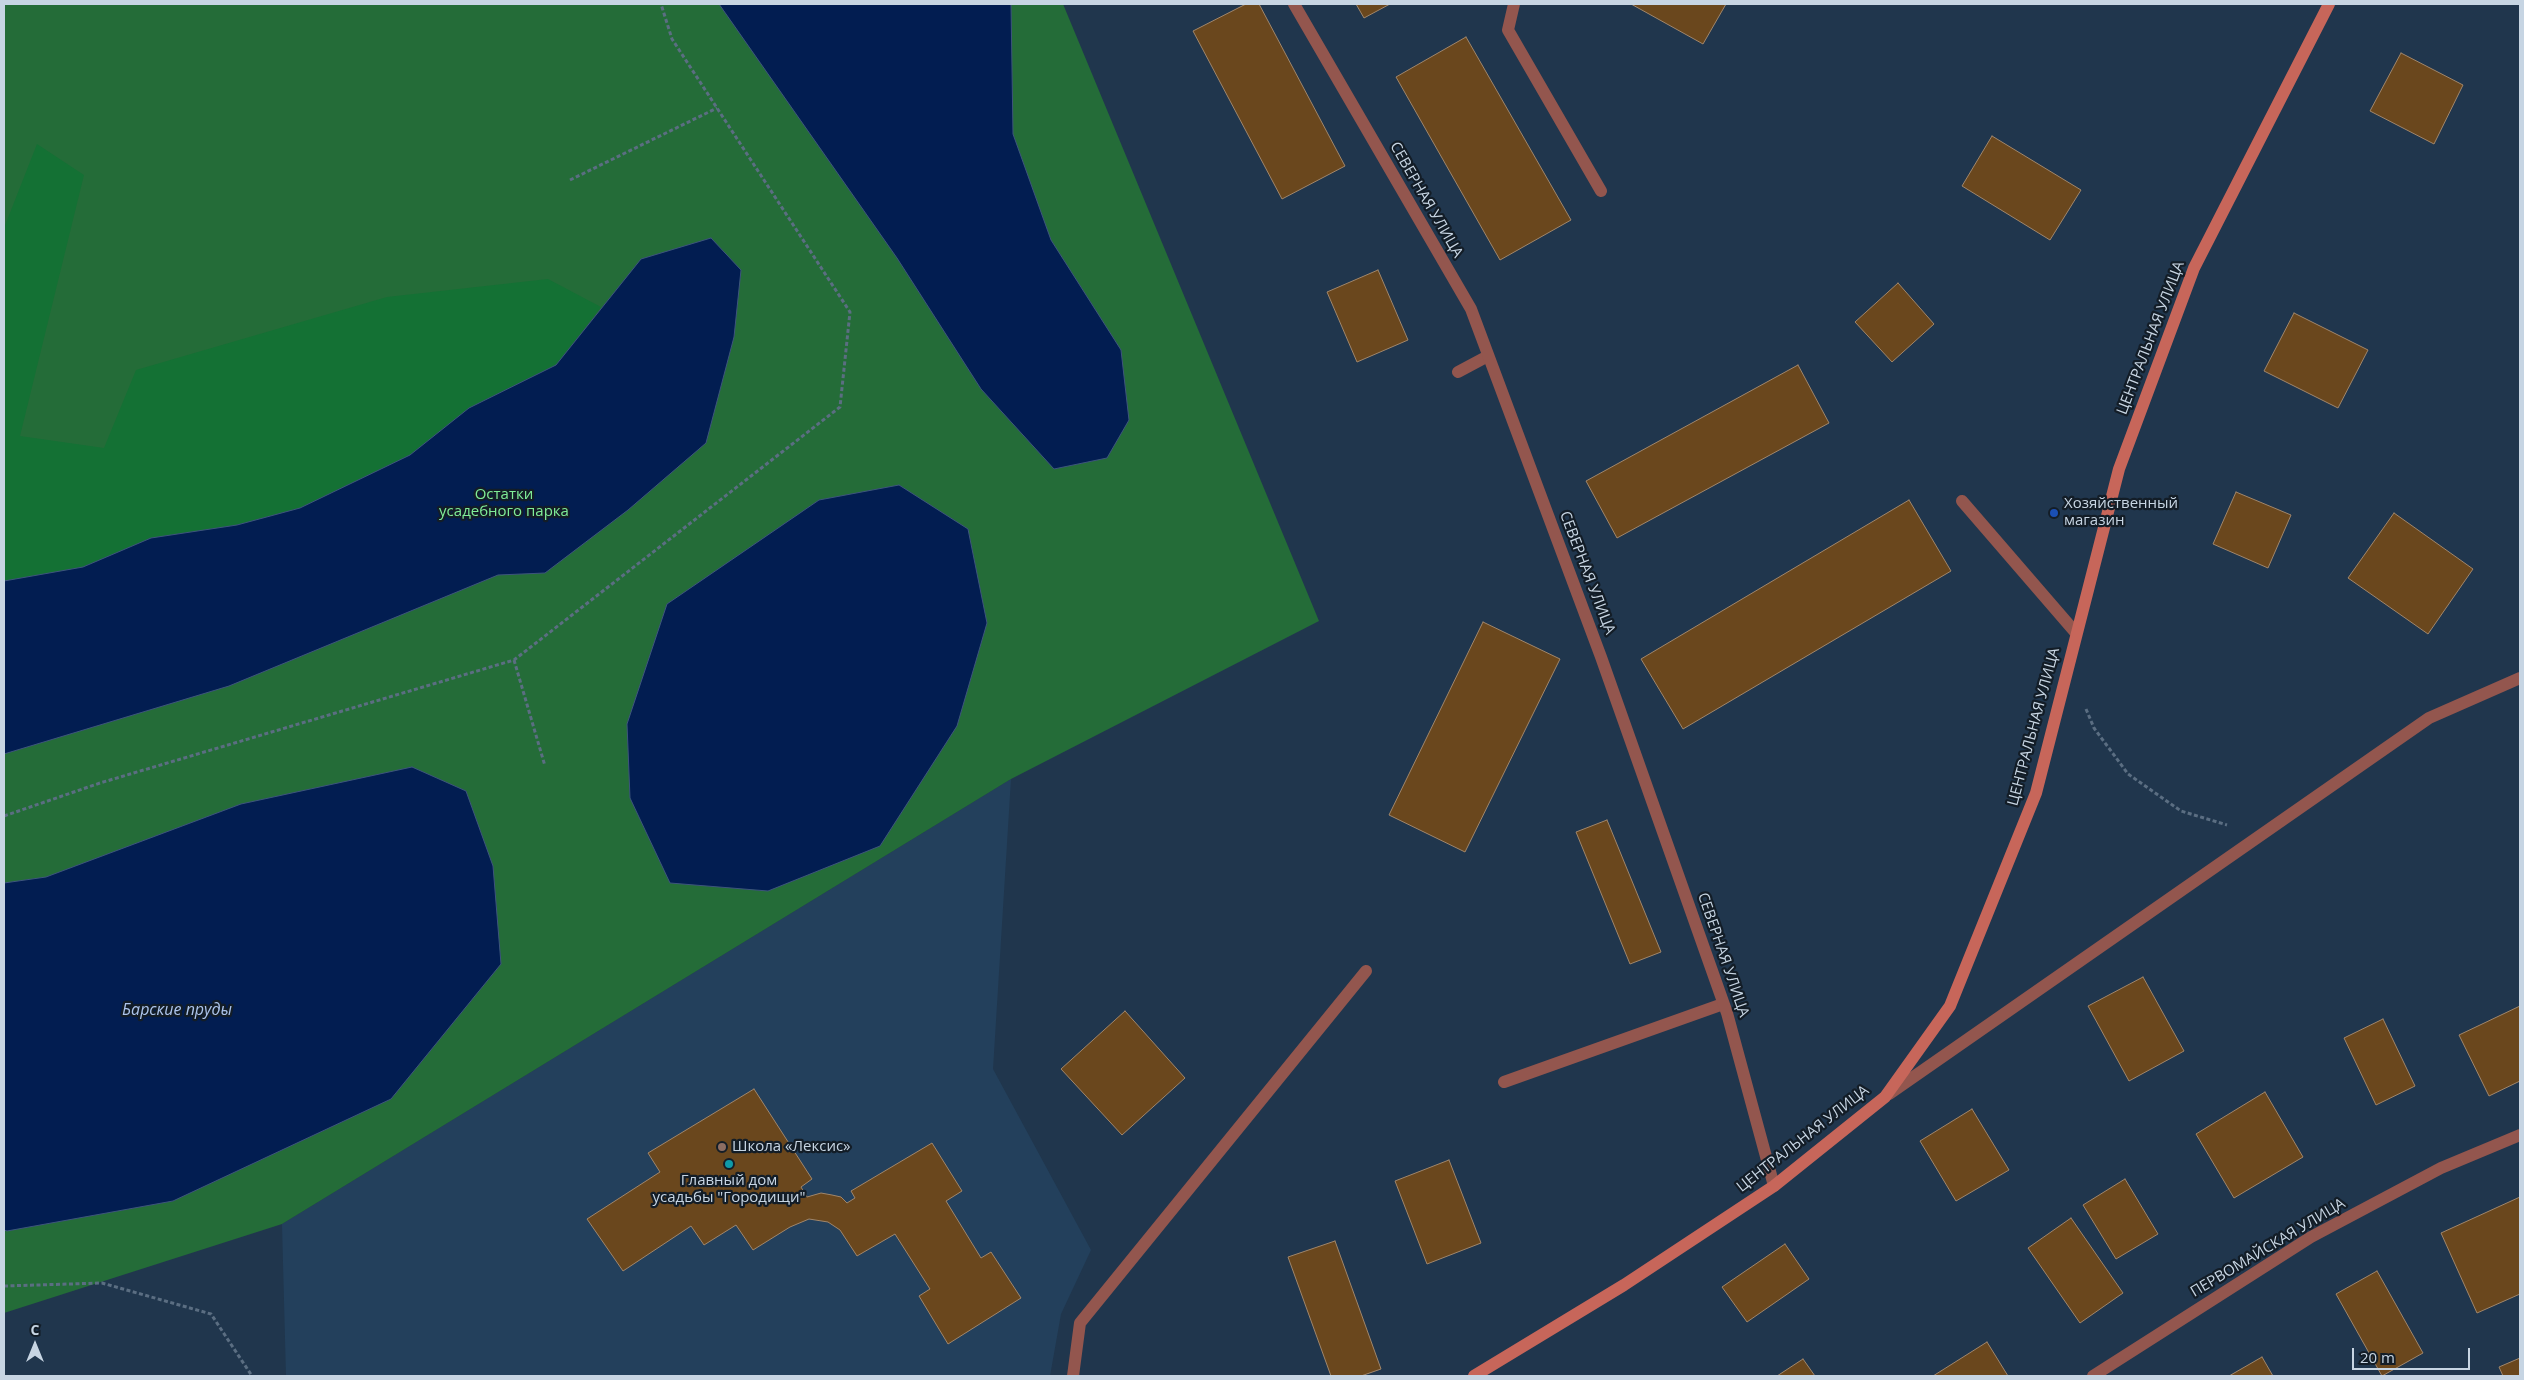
<!DOCTYPE html>
<meta charset="utf-8">
<style>
body{margin:0}
#map{position:relative;width:2524px;height:1380px;overflow:hidden;background:#20364d;font-family:"Open Sans",sans-serif}
canvas{display:block}
.frame{position:absolute;inset:0;border:5px solid #c7d5e3;pointer-events:none}
.north{position:absolute;left:10px;top:1320px;width:50px;height:50px;-webkit-text-stroke:4px #131d27;paint-order:stroke;rotate:0deg;font-size:14px;font-weight:700;line-height:20px;text-align:center;color:#c7d5e3}
.north::after{content:'';display:block;margin:auto;width:18px;height:22px;background:#c7d5e3;clip-path:polygon(50% 0,100% 100%,50% 72%,0 100%)}
.scale{position:absolute;left:2352px;top:1348px;width:118px;height:22px;box-sizing:border-box;border:2px solid #c7d5e3;border-top:0;padding-left:6px;font-size:15px;line-height:18px;white-space:nowrap;color:#c7d5e3;-webkit-text-stroke:4px #131d27;paint-order:stroke}
</style>
<div id="map">
<canvas width="2524" height="1380"></canvas>
<div class="frame"></div>
<div class="north">С</div>
<div class="scale">20 m</div>
</div>
<script>
const ctx = document.querySelector('canvas').getContext('2d');
ctx.lineJoin = 'round';
function paint(path, color) {
  ctx.fillStyle = color;
  ctx.fill(path, 'evenodd');
}
function shape(rows) {
  const path = new Path2D();
  for (const r of rows) {
    path.moveTo(r[0], r[1]);
    for (let i = 2; i < r.length; i += 2) path.lineTo(r[i], r[i + 1]);
  }
  return path;
}
function trace(path, color, width, dash) {
  ctx.strokeStyle = color;
  ctx.lineWidth = width;
  ctx.lineCap = dash ? 'butt' : 'round';
  ctx.setLineDash(dash || []);
  ctx.stroke(path);
}
function label(font, color, halo, rows, align = 'center') {
  ctx.font = font + ' "Open Sans",sans-serif';
  ctx.lineWidth = 4.5;
  ctx.setLineDash([]);
  ctx.textBaseline = 'middle';
  ctx.strokeStyle = halo;
  ctx.fillStyle = color;
  for (const [text, x, y, turn = 0] of rows) {
    ctx.save();
    ctx.translate(x, y);
    ctx.rotate((+turn || 0) * Math.PI / 180);
    ctx.textAlign = isNaN(turn) ? turn : align;
    if (halo) ctx.strokeText(text, 0, 0);
    ctx.fillText(text, 0, 0);
    ctx.restore();
  }
}
paint(shape([
 [1011,779,993,1069,1091,1250,1061,1314,1050,1376,286,1376,282,1224]
]), '#23405c');
paint(shape([
 [4,4,1063,4,1319,621,1011,779,282,1224,4,1313]
]), '#246c38');
paint(shape([
 [37,144,84,175,20,436,104,448,136,370,387,297,548,279,601,307,556,365,469,408,410,455,300,508,237,525,151,538,83,567,4,581,4,228]
]), '#147134');
const water = shape([
 [719,4,1011,4,1013,134,1051,240,1121,350,1129,420,1107,458,1054,469,981,389,897,258,719,4],
 [711,238,741,270,734,337,706,443,628,510,545,573,498,575,229,686,4,754,4,581,83,567,151,538,237,525,300,508,410,455,469,408,556,365,641,259,711,238],
 [899,485,968,529,987,623,957,726,880,846,768,891,670,883,630,798,627,724,667,604,819,500,899,485],
 [412,767,466,791,493,866,501,964,391,1099,173,1201,7,1231,4,1230,4,883,46,877,241,804,412,767]
]);
paint(water, '#021d51');
trace(water, '#3d547d', 1);
const building = shape([
 [1246,4,1259,4,1345,166,1282,199,1193,31,1246,4],
 [1356,4,1390,4,1364,18,1356,4],
 [1631,4,1726,4,1703,44,1631,4],
 [1466,37,1571,220,1500,260,1396,77,1466,37],
 [2401,53,2463,85,2434,144,2370,111,2401,53],
 [1992,136,2081,190,2050,240,1962,186,1992,136],
 [1378,270,1408,340,1357,362,1327,292,1378,270],
 [1898,283,1934,324,1892,362,1855,322,1898,283],
 [2294,313,2368,350,2338,408,2264,371,2294,313],
 [1798,365,1829,423,1617,538,1586,481,1798,365],
 [2236,492,2291,515,2268,568,2213,544,2236,492],
 [1909,500,1951,571,1683,729,1641,659,1909,500],
 [2394,513,2473,569,2428,634,2348,578,2394,513],
 [1483,622,1560,659,1465,852,1389,815,1483,622],
 [1607,820,1661,952,1630,964,1576,832,1607,820],
 [2143,977,2184,1051,2129,1081,2088,1006,2143,977],
 [2520,1006,2520,1081,2489,1096,2459,1035,2520,1006],
 [1125,1011,1185,1078,1122,1135,1061,1069,1125,1011],
 [2383,1019,2415,1086,2376,1105,2344,1038,2383,1019],
 [754,1089,812,1179,801,1187,807,1197,821,1193,832,1195,841,1197,847,1203,855,1198,851,1191,932,1143,962,1191,946,1201,981,1258,991,1252,1021,1298,948,1344,919,1296,930,1289,895,1234,857,1256,840,1230,828,1222,809,1219,790,1227,753,1250,736,1225,704,1245,691,1226,623,1271,587,1219,660,1172,648,1153,754,1089],
 [2265,1092,2303,1157,2234,1198,2196,1134,2265,1092],
 [1972,1109,2009,1170,1956,1201,1920,1141,1972,1109],
 [1449,1160,1481,1243,1427,1264,1395,1181,1449,1160],
 [2125,1179,2158,1234,2116,1259,2083,1205,2125,1179],
 [2520,1197,2520,1294,2477,1313,2441,1233,2520,1197],
 [2071,1218,2123,1293,2080,1323,2028,1248,2071,1218],
 [1335,1241,1381,1369,1361,1376,1331,1376,1288,1257,1335,1241],
 [1785,1244,1809,1279,1747,1322,1722,1287,1785,1244],
 [2377,1271,2423,1353,2382,1376,2336,1294,2377,1271],
 [1987,1342,2008,1376,1933,1376,1987,1342],
 [2262,1357,2273,1376,2229,1376,2262,1357],
 [2520,1358,2520,1376,2503,1376,2499,1367,2520,1358],
 [1803,1359,1815,1376,1777,1376,1803,1359]
]);
paint(building, '#6a471d');
trace(building, '#a0866b', 1);
trace(shape([
 [570,180,717,108],
 [514,660,545,766],
 [2086,709,2094,728,2128,774,2181,811,2227,825],
 [4,816,100,783,514,660,840,407,850,312,672,39,661,4],
 [4,1286,102,1283,211,1314,252,1376]
]), '#5b6e82', 3, [4, 2.5]);
trace(shape([
 [1514,4,1508,30,1601,191],
 [1458,372,1488,356],
 [1962,501,2076,633],
 [1504,1082,1723,1004],
 [1073,1376,1080,1323,1366,971]
]), '#93564e', 12);
trace(shape([
 [1294,4,1471,309,1601,657,1727,1013,1774,1186],
 [1889,1094,2429,718,2520,678],
 [2093,1376,2311,1237,2441,1168,2520,1135]
]), '#93564e', 12);
trace(shape([
 [1474,1376,1624,1285,1774,1186,1885,1097,1950,1006,2036,793,2119,469,2194,268,2329,4]
]), '#c7665a', 12);
for (const [x, y, r, color] of [
 [2054,513,5,"#1a4fb4"],
 [722,1147,5,"#8d6e63"],
 [729,1164,5,"#0f9aa8"]
]) {
  const dot = new Path2D();
  dot.arc(x, y, r, 0, 2 * Math.PI);
  ctx.fillStyle = color;
  ctx.fill(dot);
  trace(dot, '#131d27', 2);
}
label('15px', '#c7d5e3', '#131d27', [
 ["СЕВЕРНАЯ УЛИЦА",1426,200,60],
 ["ЦЕНТРАЛЬНАЯ УЛИЦА",2151,338,-69],
 ["СЕВЕРНАЯ УЛИЦА",1587,573,69],
 ["ЦЕНТРАЛЬНАЯ УЛИЦА",2034,727,-75],
 ["СЕВЕРНАЯ УЛИЦА",1723,955,71],
 ["ЦЕНТРАЛЬНАЯ УЛИЦА",1803,1139,-38],
 ["ПЕРВОМАЙСКАЯ УЛИЦА",2268,1248,-31]
]);
label('15px', '#80ed98', '#131d27', [
 ["Остатки",504,495],
 ["усадебного парка",504,512]
]);
label('15px', '#c7d5e3', '#131d27', [
 ["Хозяйственный",2064,504],
 ["магазин",2064,521],
 ["Школа «Лексис»",732,1147],
 ["Главный дом",729,1181,"center"],
 ["усадьбы \"Городищи\"",729,1198,"center"]
], 'left');
label('italic 16px', '#acc4ec', '#131d27', [
 ["Барские пруды",177,1010]
]);
</script>
